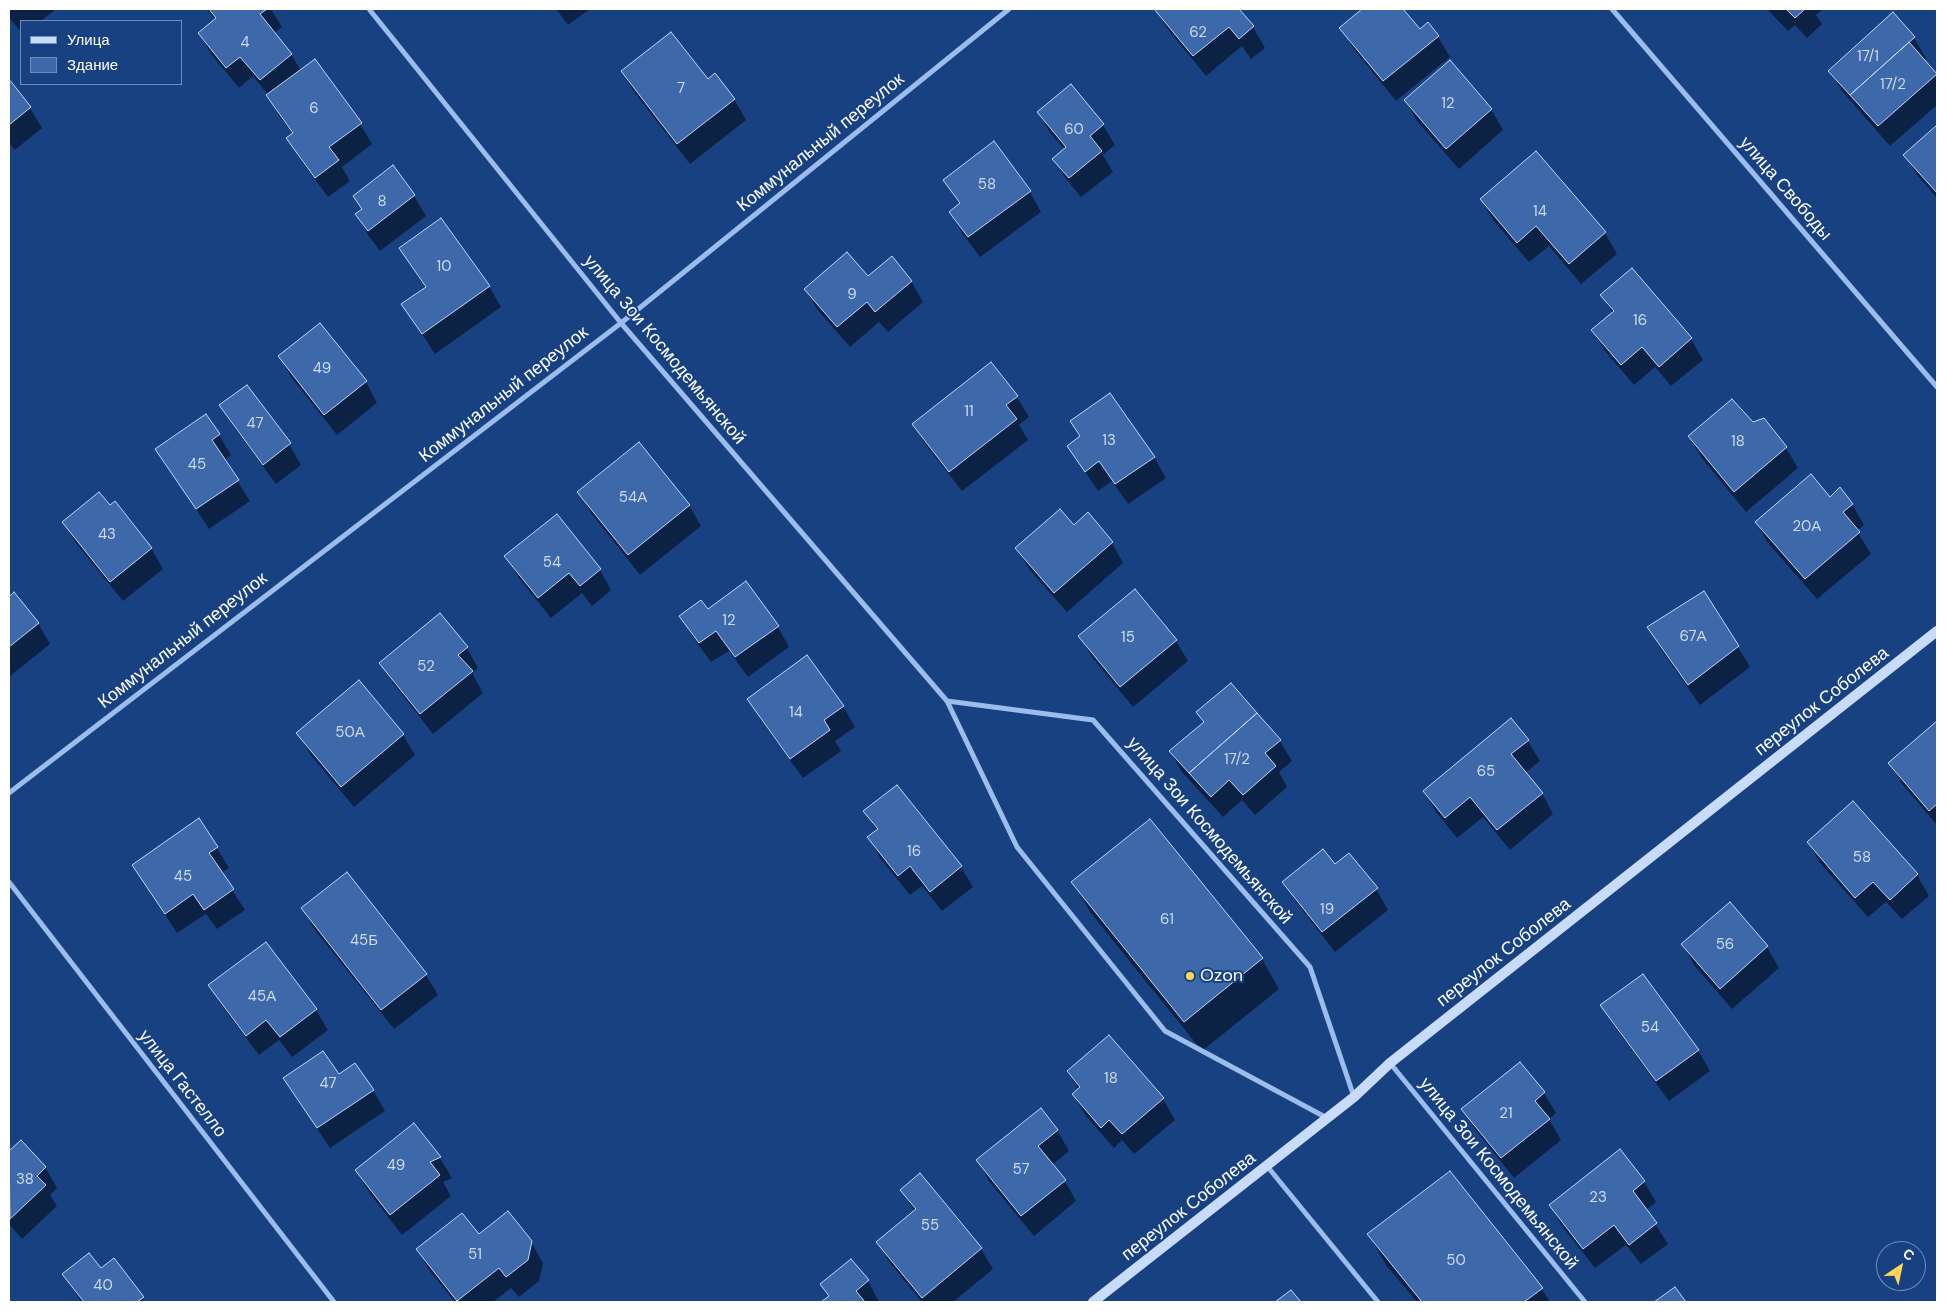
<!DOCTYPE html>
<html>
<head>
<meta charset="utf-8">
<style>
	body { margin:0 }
	#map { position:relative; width:1946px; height:1311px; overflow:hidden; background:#184182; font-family:"DM Sans",sans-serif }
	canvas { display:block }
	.frame { position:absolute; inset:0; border:10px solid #fff; pointer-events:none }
	.legend { position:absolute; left:20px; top:20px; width:162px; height:65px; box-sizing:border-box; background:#184182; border:1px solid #748db4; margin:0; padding:6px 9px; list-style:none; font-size:15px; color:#fff }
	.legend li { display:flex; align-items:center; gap:10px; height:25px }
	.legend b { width:25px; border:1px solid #748db4 }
	.north { position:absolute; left:1876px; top:1241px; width:50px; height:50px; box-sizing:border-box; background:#184182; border:1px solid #748db4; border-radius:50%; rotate:34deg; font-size:14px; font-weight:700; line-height:20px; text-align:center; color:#fff }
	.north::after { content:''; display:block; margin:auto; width:18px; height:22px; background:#ffd757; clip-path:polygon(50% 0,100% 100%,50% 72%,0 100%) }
</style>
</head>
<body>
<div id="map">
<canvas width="1946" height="1311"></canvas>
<div class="frame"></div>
<ul class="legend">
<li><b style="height:6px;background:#c8dbf8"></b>Улица</li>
<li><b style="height:14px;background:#3d68aa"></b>Здание</li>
</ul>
<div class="north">С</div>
</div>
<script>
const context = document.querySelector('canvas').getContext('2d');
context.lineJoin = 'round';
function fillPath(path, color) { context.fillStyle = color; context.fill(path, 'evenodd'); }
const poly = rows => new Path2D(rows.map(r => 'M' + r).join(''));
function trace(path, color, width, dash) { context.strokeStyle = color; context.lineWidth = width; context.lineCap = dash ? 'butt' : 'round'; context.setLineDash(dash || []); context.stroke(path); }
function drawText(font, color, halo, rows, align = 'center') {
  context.font = font + ' "DM Sans",sans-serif'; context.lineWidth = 4; context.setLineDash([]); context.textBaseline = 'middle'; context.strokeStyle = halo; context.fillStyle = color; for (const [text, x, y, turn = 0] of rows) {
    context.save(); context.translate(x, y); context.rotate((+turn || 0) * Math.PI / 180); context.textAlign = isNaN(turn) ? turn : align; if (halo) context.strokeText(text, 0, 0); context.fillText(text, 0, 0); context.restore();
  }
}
const shadow = poly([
	[9,9,56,9,41,21,21,21,21,32,10,19,9,20],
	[207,9,271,9,282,27,274,33,291,54,301,71,360,124,372,144,342,167,350,181,328,197,299,158,288,138,293,134,279,116,268,95,253,76,239,88,211,54,199,33,215,20],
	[556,9,590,9,568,25],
	[1155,9,1238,9,1253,27,1265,48,1251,59,1242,46,1206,76,1166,27],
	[1364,9,1402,9,1420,31,1428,24,1438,37,1450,57,1396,101,1353,48,1341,28],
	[1767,9,1823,9,1816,15,1822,24,1807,38,1795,25,1788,31],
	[1914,38,1926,58,1923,61,1937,78,1937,105,1890,146,1842,91,1830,71],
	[622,72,708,80,734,99,746,120,690,164,634,92],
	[9,81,30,108,42,128,15,150,9,143],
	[1071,86,1103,125,1115,145,1103,155,1113,172,1081,197,1066,179,1054,159,1065,150,1050,133,1038,112],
	[1405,100,1491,109,1503,130,1459,169,1417,121],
	[1937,127,1937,198,1917,175,1905,155],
	[944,180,1030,192,1041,212,980,257,962,233,951,212,960,205],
	[414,196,426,216,380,251,368,235,357,214],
	[1481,199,1605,233,1617,254,1581,284,1549,246,1529,262,1493,220],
	[400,249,489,286,501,307,435,354,403,305,426,289],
	[1632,270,1691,339,1703,360,1671,386,1655,367,1634,385,1605,351,1593,331,1613,314,1602,295],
	[868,278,911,281,923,302,888,332,879,322,850,347,817,309,805,289],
	[320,325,366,382,377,403,337,435,291,377,280,357],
	[1017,397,1029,417,1019,425,1028,440,962,491,925,444,913,424],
	[221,405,289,444,301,465,276,484,233,426],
	[1763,420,1786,448,1798,468,1746,512,1701,457,1689,437,1752,424],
	[219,435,231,455,224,460,250,501,209,529,157,449],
	[1081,437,1154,457,1166,478,1128,504,1112,481,1098,491,1068,446],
	[579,492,689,505,701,526,640,575,591,513],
	[1829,498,1852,504,1864,525,1857,531,1871,554,1817,599,1768,543,1756,523],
	[115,502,151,548,163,569,123,601,75,542,64,522,109,507],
	[1073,527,1112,543,1123,563,1067,612,1029,569,1017,548],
	[506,556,600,570,611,590,592,606,582,593,551,618,518,577],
	[1135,591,1176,641,1188,661,1133,707,1092,657,1080,637],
	[14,594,38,623,50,644,9,677,9,598],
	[707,611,778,627,789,647,748,677,729,651,711,662,692,636,681,616],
	[1649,628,1738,647,1750,667,1700,705,1660,648],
	[467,648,478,668,472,673,483,693,433,734,393,683,381,663],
	[359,682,403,735,415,755,354,807,310,754,298,733],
	[748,699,843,706,855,727,835,741,841,751,803,778,760,719],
	[1198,712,1280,741,1292,761,1279,772,1287,787,1255,815,1242,800,1223,817,1182,772,1170,751,1204,723],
	[1937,723,1937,825,1902,784,1890,763],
	[1528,741,1540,761,1525,773,1542,793,1553,814,1510,850,1483,817,1457,838,1436,812,1424,791],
	[1853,803,1917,875,1929,896,1902,919,1886,902,1868,917,1820,863,1808,842],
	[865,812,961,867,973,887,942,911,922,886,910,895,880,858,869,837,877,831],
	[217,848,229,868,221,873,245,910,217,929,206,914,177,933,133,865],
	[1349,855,1376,889,1388,910,1335,952,1296,902,1284,882,1335,866],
	[1073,882,1262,959,1279,989,1202,1051,1090,912],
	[1729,904,1767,947,1779,968,1732,1009,1694,965,1683,944],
	[303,908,426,975,438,995,394,1029,314,929],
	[210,986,316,1010,328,1030,292,1057,279,1040,259,1055,222,1006],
	[1602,1006,1698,1050,1710,1071,1669,1101,1614,1026],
	[1109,1037,1163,1099,1175,1120,1134,1154,1122,1140,1114,1148,1085,1115,1074,1095,1079,1090,1068,1072],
	[1520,1063,1544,1093,1556,1113,1549,1119,1561,1140,1514,1178,1475,1129,1463,1109],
	[339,1076,373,1090,385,1111,330,1148,284,1079],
	[414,1124,440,1158,452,1178,443,1182,451,1196,402,1235,368,1191,356,1171],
	[1057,1130,1069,1151,1052,1165,1065,1181,1076,1201,1034,1236,989,1181,978,1160],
	[21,1141,45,1167,57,1188,50,1195,57,1206,22,1239,9,1224,9,1153],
	[1620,1151,1644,1182,1656,1202,1646,1210,1668,1244,1641,1264,1626,1245,1595,1268,1562,1226,1550,1205],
	[1450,1172,1542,1289,1550,1302,1417,1302,1386,1265,1369,1235],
	[920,1175,981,1249,993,1269,953,1302,922,1302,890,1263,878,1243,915,1212,902,1190],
	[479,1236,531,1242,543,1263,539,1281,519,1297,511,1288,493,1302,455,1302,429,1270,417,1249],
	[114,1260,145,1302,81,1302,64,1275,101,1270],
	[851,1260,868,1281,879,1302,823,1302,829,1298,821,1285]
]);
const building = poly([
	[209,9,267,9,260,14,292,54,260,80,240,57,226,68,198,33,216,18,209,9],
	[1154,9,1239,9,1254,26,1239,39,1229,27,1193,56,1154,9],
	[1362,9,1403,9,1420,29,1428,22,1439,36,1383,81,1339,28,1362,9],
	[1786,9,1805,9,1795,18,1786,9],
	[1893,12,1915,37,1850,95,1828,71,1893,12],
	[671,32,708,79,715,73,735,99,677,144,621,71,671,32],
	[1909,42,1937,74,1878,126,1850,95,1909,42],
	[315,59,362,123,329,147,339,160,315,178,286,138,293,133,266,95,315,59],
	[1450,60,1492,109,1446,149,1404,100,1450,60],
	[9,79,31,107,9,125,9,79],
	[1071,84,1104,124,1090,136,1102,151,1069,178,1052,159,1066,147,1037,112,1071,84],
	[1937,125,1937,193,1903,155,1937,125],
	[994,141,1031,191,968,237,949,212,960,203,943,180,994,141],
	[1536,151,1606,232,1569,264,1536,226,1517,243,1480,199,1536,151],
	[393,165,415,195,368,231,355,214,362,209,353,196,393,165],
	[441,218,490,286,422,334,401,304,426,287,399,248,441,218],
	[847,252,868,276,892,256,912,281,875,312,867,302,837,327,804,289,847,252],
	[1632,268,1692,338,1659,367,1642,347,1621,365,1591,330,1614,311,1600,295,1632,268],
	[320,323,367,381,324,415,278,356,320,323],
	[991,362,1018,396,1006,405,1017,419,949,472,912,424,991,362],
	[247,385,291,443,263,465,219,405,247,385],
	[1110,393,1155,457,1115,484,1099,461,1085,472,1067,446,1080,436,1070,421,1110,393],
	[1732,399,1753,422,1764,418,1787,447,1734,492,1688,436,1732,399],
	[206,414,220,434,212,440,239,480,196,509,155,449,206,414],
	[639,442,690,505,628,555,577,492,639,442],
	[1811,474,1830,497,1840,487,1853,504,1843,512,1860,532,1805,579,1755,522,1811,474],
	[99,492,110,505,115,501,152,548,110,582,62,522,99,492],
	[1060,509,1074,525,1088,512,1113,542,1054,593,1015,548,1060,509],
	[557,514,601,569,580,586,569,573,538,598,504,556,557,514],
	[746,581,779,626,735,657,716,631,699,643,679,616,701,600,708,609,746,581],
	[1135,589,1177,640,1120,687,1078,636,1135,589],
	[1704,591,1739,646,1688,685,1647,627,1704,591],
	[14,592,39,623,9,647,9,597,14,592],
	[440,613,468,647,458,655,473,671,420,714,379,663,440,613],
	[807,655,844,706,824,720,830,730,790,759,747,699,807,655],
	[359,680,404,734,341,787,296,733,359,680],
	[1231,683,1257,713,1189,773,1169,751,1204,722,1196,712,1231,683],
	[1257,713,1281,740,1265,753,1276,766,1243,795,1229,780,1211,797,1189,773,1257,713],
	[1511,718,1529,740,1511,754,1543,793,1497,830,1470,797,1445,818,1423,791,1511,718],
	[1937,721,1937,804,1929,811,1888,763,1937,721],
	[897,785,962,866,930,892,910,866,898,876,867,837,878,829,863,811,897,785],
	[1853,801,1918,874,1890,900,1873,882,1855,898,1807,842,1853,801],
	[199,818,218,847,209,853,234,889,204,910,193,894,165,914,132,865,199,818],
	[1150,819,1263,958,1184,1022,1071,882,1150,819],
	[1323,849,1335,864,1349,853,1378,888,1322,932,1282,882,1323,849],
	[347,872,427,974,381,1010,301,908,347,872],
	[1730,902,1768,946,1720,989,1681,944,1730,902],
	[266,942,317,1009,280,1037,266,1020,246,1036,208,985,266,942],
	[1643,974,1699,1050,1656,1081,1600,1005,1643,974],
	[1109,1035,1164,1098,1122,1134,1109,1120,1101,1128,1072,1094,1080,1087,1067,1071,1109,1035],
	[323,1051,339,1074,355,1063,374,1090,317,1128,283,1078,323,1051],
	[1520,1062,1545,1092,1535,1101,1550,1119,1501,1158,1461,1109,1520,1062],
	[1041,1108,1058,1130,1038,1146,1066,1180,1021,1216,976,1160,1041,1108],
	[414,1123,441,1157,430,1162,440,1175,390,1215,355,1170,414,1123],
	[21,1140,46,1167,37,1176,46,1185,10,1219,9,1151,21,1140],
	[1620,1149,1645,1181,1633,1191,1657,1223,1629,1245,1614,1225,1583,1249,1549,1205,1620,1149],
	[1450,1171,1543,1288,1524,1302,1422,1302,1367,1234,1450,1171],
	[920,1173,982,1248,922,1298,876,1242,916,1209,900,1190,920,1173],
	[508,1211,532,1241,528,1260,506,1277,499,1268,457,1301,416,1249,462,1213,479,1234,508,1211],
	[89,1253,101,1268,114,1258,144,1297,137,1302,84,1302,62,1274,89,1253],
	[851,1259,869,1280,856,1291,865,1302,821,1302,829,1296,820,1284,851,1259],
	[1675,1287,1686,1302,1654,1302,1675,1287],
	[1291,1290,1301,1302,1275,1302,1291,1290]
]);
const street = poly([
	[369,9,621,323,947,701,1017,847,1165,1031,1327,1118],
	[1612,9,1937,387],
	[947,701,1093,720,1310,967,1354,1097],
	[9,793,621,323,1009,9],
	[9,882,334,1302],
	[1390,1063,1585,1302],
	[1267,1166,1378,1302]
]);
const secondary = poly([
	[1093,1302,1354,1097,1390,1063,1937,631]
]);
const markers = [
	[1190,976,5,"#ffd757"]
];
const numberNames = [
	["62",1198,33],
	["4",245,43],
	["17/1",1868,57],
	["17/2",1893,85],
	["7",681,89],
	["12",1448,104],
	["6",314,109],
	["60",1074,130],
	["58",987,185],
	["8",382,202],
	["14",1540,212],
	["10",444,267],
	["9",852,295],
	["16",1640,321],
	["49",322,369],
	["11",969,412],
	["47",255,424],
	["13",1109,441],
	["18",1738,442],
	["45",197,465],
	["54А",633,498],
	["20А",1807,527],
	["43",107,535],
	["54",552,563],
	["12",729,621],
	["67А",1693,637],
	["15",1128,638],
	["52",426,667],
	["14",796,713],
	["50А",350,733],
	["17/2",1237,760],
	["65",1486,772],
	["16",914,852],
	["58",1862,858],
	["45",183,877],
	["19",1327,910],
	["61",1167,920],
	["45Б",364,941],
	["56",1725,945],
	["45А",262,997],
	["54",1650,1028],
	["18",1111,1079],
	["47",328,1084],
	["21",1506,1114],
	["49",396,1166],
	["57",1021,1170],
	["38",25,1180],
	["23",1598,1198],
	["55",930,1226],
	["51",475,1255],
	["50",1456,1261],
	["40",103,1286]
];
const streetNames = [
	["Коммунальный переулок",821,143,-39],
	["улица Свободы",1785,189,49],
	["улица Зои Космодемьянской",664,350,50],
	["Коммунальный переулок",504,395,-38],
	["Коммунальный переулок",183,641,-38],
	["переулок Соболева",1822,702,-38],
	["улица Зои Космодемьянской",1209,831,49],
	["переулок Соболева",1504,953,-38],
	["улица Гастелло",182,1084,52],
	["улица Зои Космодемьянской",1498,1174,51],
	["переулок Соболева",1189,1207,-38]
];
const poiNames = [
	["Ozon",1200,976]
];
fillPath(shadow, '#0007');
fillPath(building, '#3d68aa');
trace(building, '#c1d7f9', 1);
trace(street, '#9cbcec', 5);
trace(secondary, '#c8dbf8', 10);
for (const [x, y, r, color] of markers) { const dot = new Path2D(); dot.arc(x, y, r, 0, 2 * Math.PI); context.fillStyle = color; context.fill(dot); trace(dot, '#184182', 2); }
drawText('15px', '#ced9ea', null, numberNames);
drawText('18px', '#fff', '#184182', streetNames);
drawText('18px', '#fff', '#184182', poiNames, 'left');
</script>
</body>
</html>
